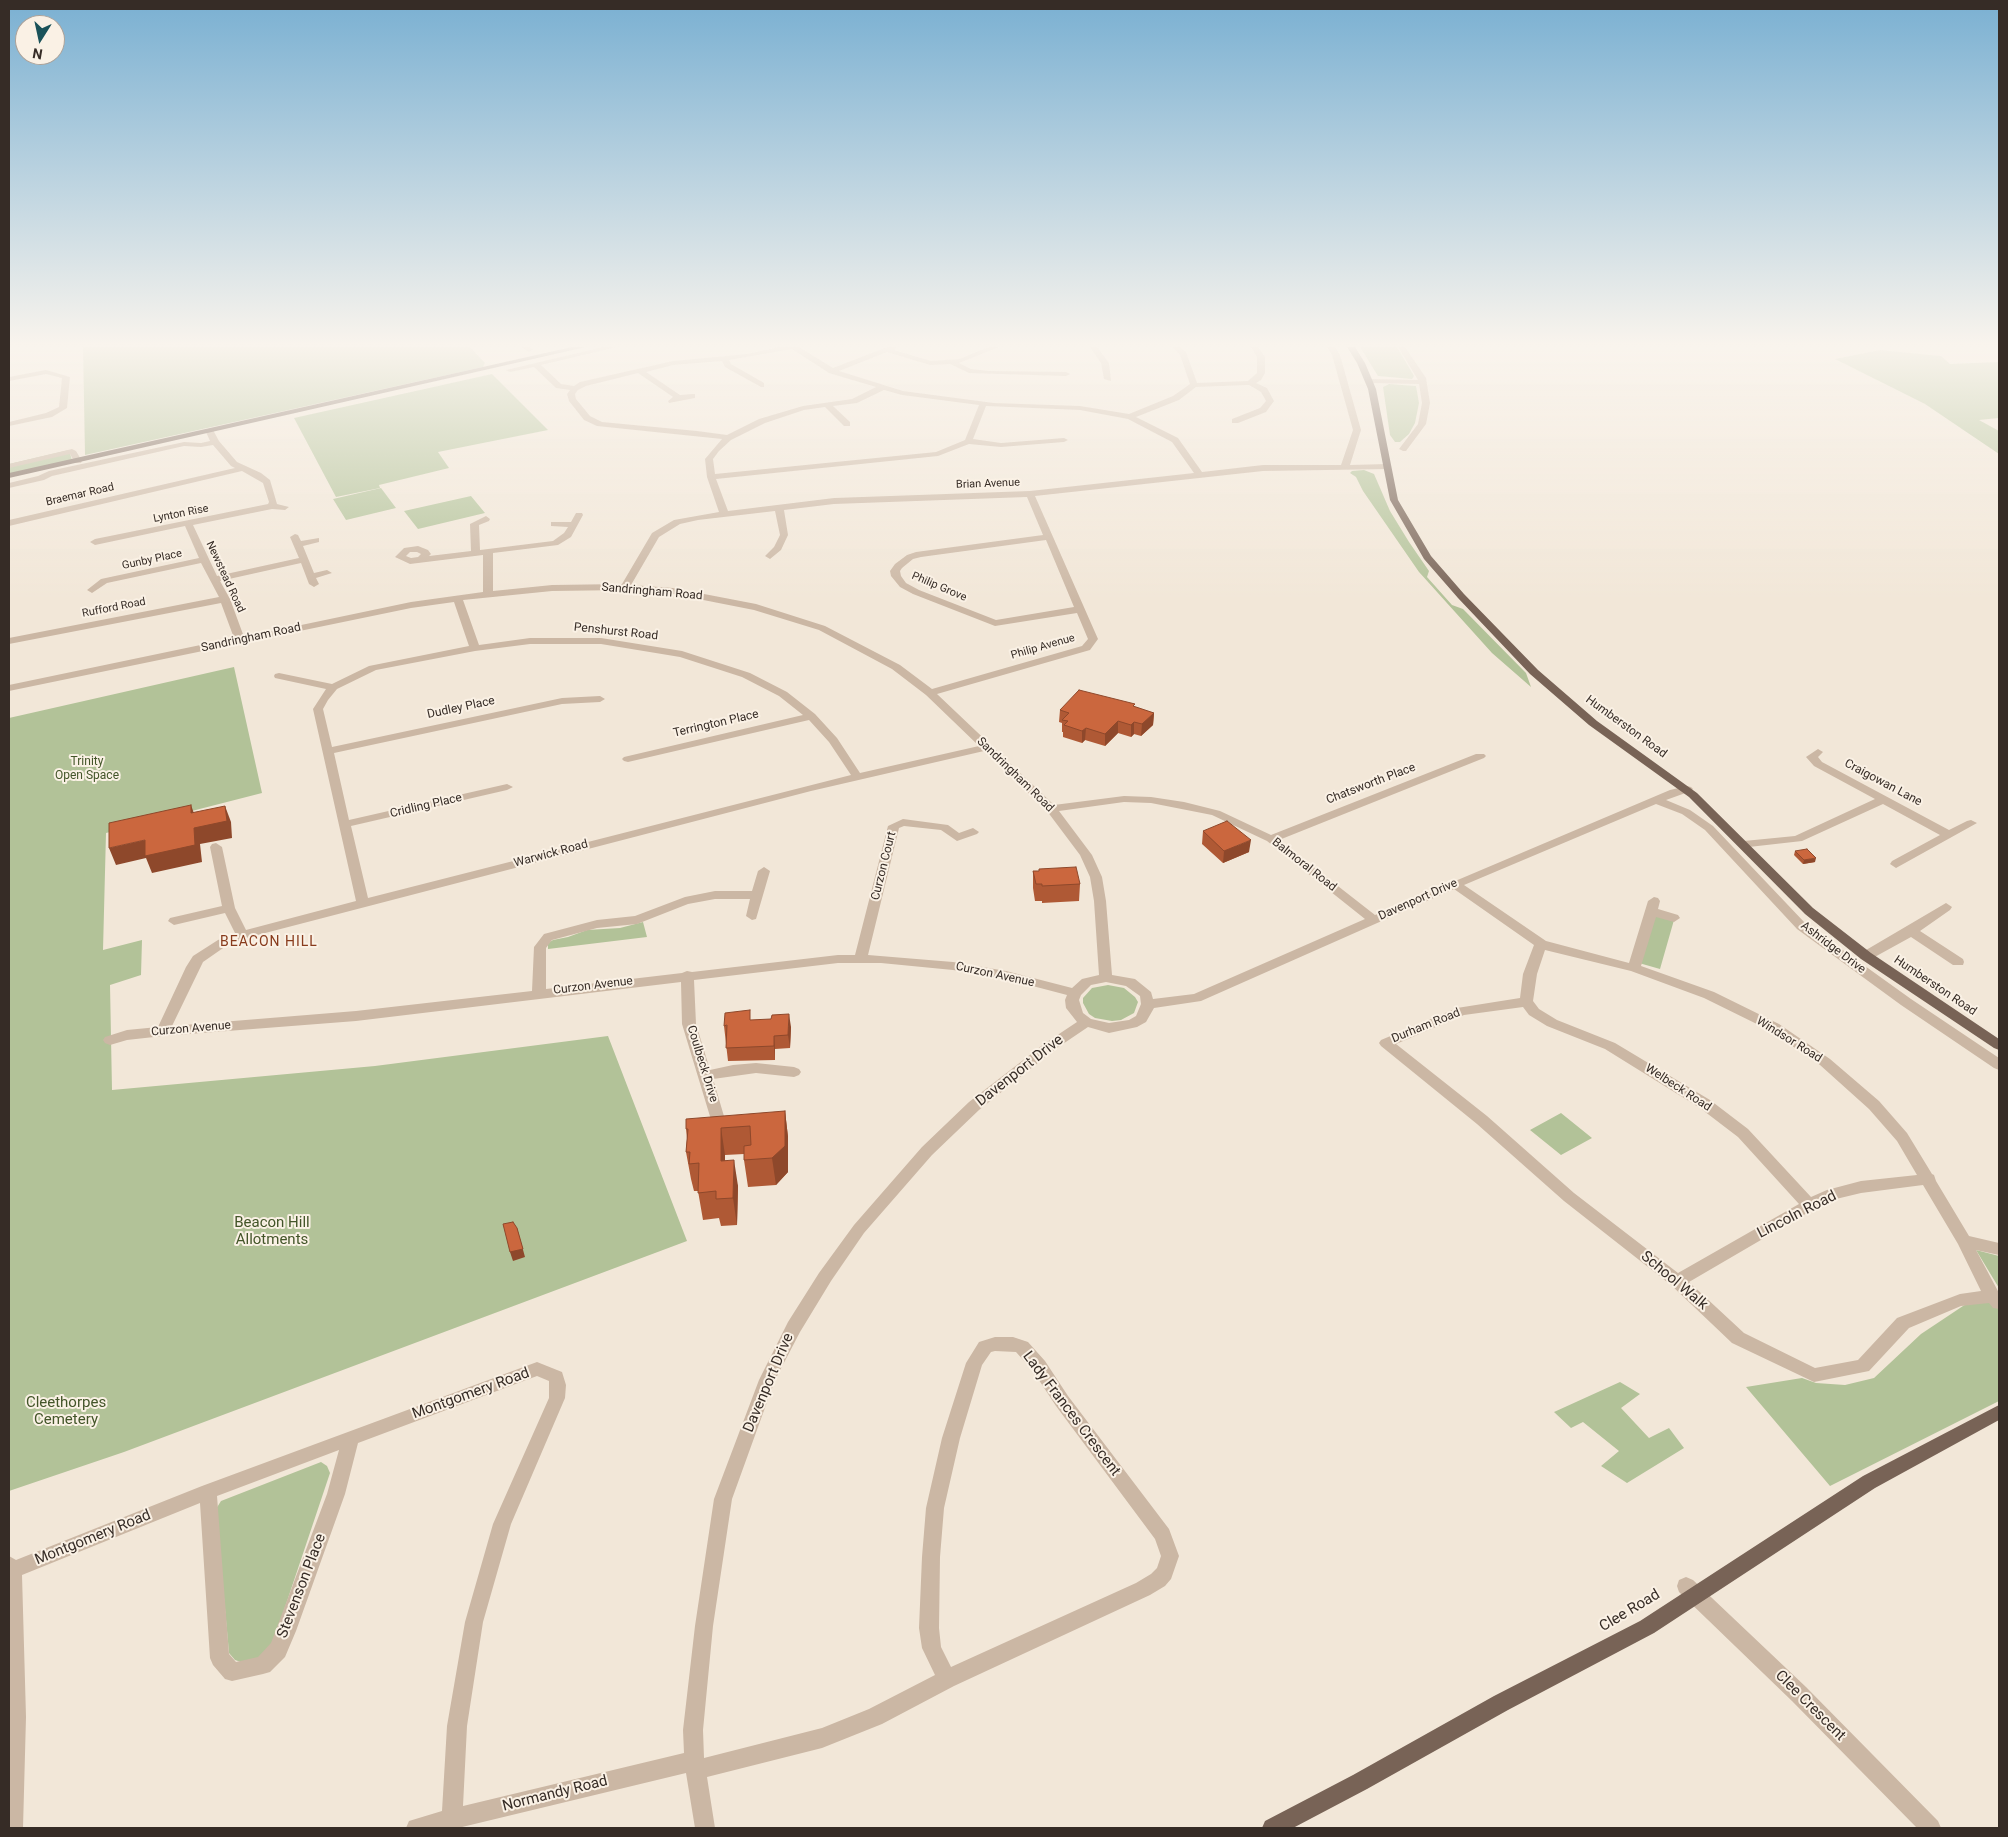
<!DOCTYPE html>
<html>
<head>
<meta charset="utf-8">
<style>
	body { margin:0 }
	#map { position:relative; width:2008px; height:1837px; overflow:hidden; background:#f2e7d8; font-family:Roboto,sans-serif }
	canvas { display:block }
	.frame { position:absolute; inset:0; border:10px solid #362c26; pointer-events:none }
	.north { position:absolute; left:15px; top:15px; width:50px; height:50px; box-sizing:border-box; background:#faf1e5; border:1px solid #aca299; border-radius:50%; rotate:190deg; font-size:14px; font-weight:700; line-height:20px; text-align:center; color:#362c26 }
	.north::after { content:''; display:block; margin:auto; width:18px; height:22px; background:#1a5259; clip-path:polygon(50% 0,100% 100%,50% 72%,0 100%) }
</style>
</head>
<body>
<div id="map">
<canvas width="2008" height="1837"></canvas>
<div class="frame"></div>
<div class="north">N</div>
</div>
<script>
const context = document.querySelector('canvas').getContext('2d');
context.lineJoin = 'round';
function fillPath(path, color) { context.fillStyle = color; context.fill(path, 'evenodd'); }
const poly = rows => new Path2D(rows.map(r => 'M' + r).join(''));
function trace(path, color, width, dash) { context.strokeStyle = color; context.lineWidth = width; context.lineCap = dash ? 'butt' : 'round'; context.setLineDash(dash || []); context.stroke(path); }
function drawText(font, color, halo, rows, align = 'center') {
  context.font = font + ' Roboto,sans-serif'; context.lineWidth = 4; context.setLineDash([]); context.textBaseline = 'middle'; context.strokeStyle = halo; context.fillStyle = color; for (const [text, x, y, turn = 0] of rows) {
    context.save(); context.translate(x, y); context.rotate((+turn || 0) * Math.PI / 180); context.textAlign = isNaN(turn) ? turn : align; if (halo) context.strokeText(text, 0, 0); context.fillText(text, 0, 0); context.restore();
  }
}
const green = poly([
	[83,347,470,347,485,363,483,367,85,455],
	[1360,347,1397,347,1414,376,1412,379,1378,376],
	[1880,350,1941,356,1950,364,1999,362,1999,418,1979,420,1999,431,1999,454,1925,404,1835,359],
	[492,374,548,430,438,452,449,468,379,485,380,488,336,497,294,418],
	[1389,384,1416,386,1419,403,1415,423,1409,434,1400,442,1395,442,1390,435,1383,387],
	[69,450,72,460,9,474,9,464],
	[1364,470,1374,474,1390,511,1409,542,1429,571,1427,577,1452,605,1463,609,1526,673,1531,687,1492,653,1419,572,1363,491,1356,477,1350,473,1352,471],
	[381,488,396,508,346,520,333,499],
	[471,496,485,513,418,529,404,511],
	[234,667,262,793,106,833,103,950,142,940,141,975,110,985,112,1090,375,1066,608,1036,687,1241,124,1452,9,1491,9,718],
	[1654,914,1674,920,1660,969,1639,963],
	[643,922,647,937,548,949,548,943,553,940,568,937,587,930,620,928],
	[1108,985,1124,988,1135,997,1138,1002,1134,1013,1121,1020,1112,1021,1095,1018,1089,1014,1083,1003,1083,998,1092,988],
	[1561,1113,1592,1138,1561,1155,1530,1130],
	[1976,1250,1999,1256,1999,1288],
	[1999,1298,1999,1401,1830,1486,1746,1387,1802,1378,1816,1383,1845,1385,1874,1378,1921,1334,1966,1304],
	[1620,1382,1640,1394,1621,1408,1649,1438,1669,1428,1684,1448,1627,1483,1601,1466,1619,1451,1583,1422,1571,1428,1554,1412],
	[321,1462,327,1466,330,1473,273,1643,258,1660,244,1663,235,1660,229,1653,216,1509,221,1501]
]);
const minor = poly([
	[521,347,529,347,533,350,529,352,521,347],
	[603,347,617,347,541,365,561,384,574,386,580,382,673,361,747,354,779,347,799,347,833,368,887,347,897,347,894,350,931,361,959,359,989,347,999,347,959,363,971,369,989,371,1066,372,1070,374,1066,376,969,373,950,364,930,365,887,352,839,371,903,391,994,403,1080,406,1129,414,1173,396,1190,384,1180,355,1172,347,1180,347,1186,352,1197,383,1248,381,1257,373,1257,357,1251,347,1258,347,1265,357,1265,373,1261,380,1256,383,1267,388,1274,401,1266,412,1238,423,1232,423,1232,419,1260,408,1266,401,1261,392,1249,385,1196,387,1179,400,1136,417,1178,438,1202,472,1263,465,1341,465,1353,430,1332,355,1327,347,1335,347,1340,355,1361,430,1350,465,1387,464,1391,467,1390,469,1263,471,1035,496,1098,639,1090,650,937,694,1054,805,1124,796,1151,797,1184,802,1220,811,1271,835,1476,754,1484,754,1486,756,1484,758,1279,840,1375,915,1670,790,1687,786,1691,787,1693,789,1691,791,1666,800,1690,810,1713,826,1805,923,1911,999,1999,1058,1999,1070,1994,1068,1901,1005,1797,929,1705,830,1682,814,1656,804,1464,885,1546,941,1629,963,1648,901,1654,897,1658,898,1660,901,1658,909,1678,915,1680,918,1674,922,1656,917,1641,966,1714,992,1779,1024,1830,1059,1879,1101,1907,1133,1932,1174,1934,1175,1936,1181,1969,1236,1999,1243,1999,1255,1976,1250,1999,1293,1999,1309,1993,1308,1989,1303,1961,1306,1909,1328,1869,1371,1814,1382,1732,1343,1671,1285,1564,1201,1477,1124,1381,1046,1379,1043,1381,1040,1457,1008,1520,998,1523,974,1534,945,1454,889,1201,1001,1154,1008,1146,1022,1137,1027,1109,1033,1088,1027,1054,1050,979,1110,932,1155,864,1233,831,1281,800,1332,775,1380,732,1499,713,1626,703,1730,704,1758,822,1728,869,1709,935,1675,922,1648,919,1628,922,1557,926,1508,942,1438,966,1363,979,1342,995,1337,1013,1337,1028,1342,1045,1361,1068,1396,1169,1529,1179,1556,1171,1579,1165,1586,1150,1595,954,1686,882,1724,822,1748,707,1777,715,1828,695,1828,686,1773,458,1828,406,1828,409,1821,442,1811,447,1726,465,1622,493,1524,549,1398,549,1381,537,1376,358,1443,345,1494,296,1631,285,1657,270,1672,263,1674,232,1681,225,1679,213,1665,210,1658,200,1503,22,1575,26,1717,23,1828,9,1828,9,1556,16,1560,202,1486,537,1362,562,1372,566,1385,565,1398,511,1524,483,1622,467,1726,463,1806,684,1753,683,1730,695,1626,714,1499,759,1380,788,1322,819,1273,854,1225,922,1147,969,1102,1044,1044,1077,1022,1066,1008,1065,1000,1067,995,1006,979,953,970,881,963,838,963,694,980,696,1024,710,1070,733,1065,756,1063,794,1067,799,1069,801,1072,799,1075,794,1077,756,1073,713,1079,726,1123,724,1127,719,1128,714,1127,712,1123,682,1024,681,982,356,1021,163,1036,127,1040,110,1045,105,1043,103,1040,105,1037,127,1030,158,1027,186,967,193,956,218,940,235,933,225,913,174,925,168,921,170,918,222,906,210,847,212,844,216,843,222,847,235,908,246,930,356,901,313,709,326,689,275,678,274,676,275,674,279,673,332,684,369,666,469,646,454,602,411,608,9,691,9,685,234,638,221,603,9,644,9,638,219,597,201,563,107,583,92,593,87,590,101,579,199,558,185,526,95,545,90,542,95,539,268,504,269,502,263,483,242,471,9,526,9,520,235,468,231,466,213,445,201,447,184,446,52,476,44,480,9,488,9,483,38,476,49,471,184,442,201,443,210,441,206,432,213,430,219,441,237,462,261,473,270,480,277,504,289,507,285,510,272,509,193,525,217,576,299,558,290,537,295,534,298,535,301,541,319,538,319,542,303,546,314,573,327,570,332,573,316,578,319,584,314,587,309,584,301,563,220,581,230,599,244,637,411,602,483,592,483,555,410,564,395,557,404,548,418,546,428,550,431,554,429,556,471,551,470,524,486,516,490,519,489,521,479,525,480,550,553,541,564,533,568,527,551,526,551,522,571,522,576,513,582,513,583,515,571,537,558,545,493,553,493,591,552,585,622,584,652,533,674,520,719,512,707,477,705,459,722,439,597,426,584,420,569,401,567,394,570,390,556,388,534,367,510,372,506,370,603,347],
	[792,349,829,373,876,387,852,399,803,406,759,419,727,435,697,431,602,422,590,416,576,399,575,394,578,390,586,386,638,373,673,397,668,401,669,403,695,398,695,394,692,394,680,395,646,372,673,365,722,361,725,367,761,387,764,387,764,383,731,364,729,360,792,349],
	[884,390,902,395,979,405,965,440,936,452,715,474,713,459,719,451,731,440,765,423,804,410,825,407,844,426,850,426,850,422,833,406,857,403,884,390],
	[986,406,1080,410,1128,419,1172,442,1194,473,1030,491,834,498,728,511,716,479,938,456,969,444,1001,447,1064,442,1068,440,1064,438,1001,443,973,439,986,406],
	[1027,497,1043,535,916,552,907,555,895,564,890,571,891,576,900,587,913,594,995,626,1077,613,1088,639,1082,646,932,689,900,665,825,626,756,604,673,588,631,585,659,537,680,524,698,520,775,511,780,535,774,547,765,556,770,559,781,550,788,535,784,510,834,504,1027,497],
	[1046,540,1074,607,996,620,919,590,906,583,901,576,900,571,902,568,913,559,921,557,1046,540],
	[410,552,417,552,421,554,418,557,411,558,406,556,410,552],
	[625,590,673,594,754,610,819,630,892,669,926,695,979,746,860,773,837,738,815,714,787,692,750,673,682,651,601,638,530,638,479,645,463,600,552,591,625,590],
	[530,644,601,644,680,657,742,677,779,696,803,715,624,757,622,759,624,761,628,762,809,720,829,742,851,775,368,898,351,826,507,790,513,787,507,784,349,820,334,753,562,704,600,702,605,699,600,696,562,698,332,747,323,709,328,700,337,689,376,670,475,651,530,644],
	[984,751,1047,811,1080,855,1090,877,1094,901,1099,975,1082,979,1072,988,1006,971,953,962,868,955,899,828,904,826,941,830,957,841,977,834,979,832,973,828,959,833,948,825,903,819,888,826,855,955,838,955,692,972,687,971,682,973,546,989,546,948,552,940,597,928,637,924,688,904,715,899,750,899,746,916,752,920,756,919,770,871,764,867,758,871,752,891,715,891,685,897,635,916,597,920,544,934,534,947,532,991,356,1011,172,1026,203,962,226,946,246,938,811,791,984,751],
	[1124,802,1151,803,1212,815,1267,841,1365,919,1194,994,1153,999,1151,992,1135,979,1112,975,1106,901,1102,877,1092,855,1059,811,1124,802],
	[1545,950,1631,971,1704,998,1769,1030,1820,1065,1869,1109,1897,1141,1917,1175,1861,1181,1827,1190,1811,1197,1748,1129,1710,1100,1615,1043,1557,1020,1539,1009,1533,1001,1537,974,1545,950],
	[1106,982,1126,986,1140,996,1141,1004,1136,1016,1129,1020,1109,1023,1091,1019,1083,1013,1079,1000,1081,995,1091,985,1106,982],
	[1523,1007,1529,1015,1547,1026,1605,1049,1700,1108,1738,1137,1799,1204,1678,1273,1574,1193,1487,1116,1396,1044,1464,1015,1523,1007],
	[1923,1185,1958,1244,1981,1291,1960,1294,1897,1318,1858,1360,1815,1368,1744,1333,1689,1282,1814,1209,1836,1199,1861,1193,1923,1185],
	[995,1351,1016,1352,1033,1371,1056,1406,1155,1539,1161,1556,1157,1568,1151,1574,1136,1583,951,1667,941,1647,939,1628,940,1557,944,1508,960,1438,982,1365,991,1352,995,1351],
	[339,1450,327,1494,271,1643,258,1657,236,1662,229,1654,217,1496,339,1450],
	[1090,347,1097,347,1109,363,1111,381,1104,379,1101,363,1090,347],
	[1398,347,1405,347,1426,378,1430,403,1426,424,1406,451,1403,451,1399,449,1418,424,1422,403,1419,384,1369,383,1365,381,1369,379,1418,380,1398,347],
	[46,370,70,377,67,408,52,417,9,426,9,422,46,413,59,407,62,378,46,374,9,381,9,377,46,370],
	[72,449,76,451,82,461,81,463,75,463,70,454,9,468,9,464,72,449],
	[1818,749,1823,752,1818,757,1822,762,1949,830,1967,821,1971,820,1977,823,1896,868,1890,864,1892,861,1940,835,1883,804,1802,841,1740,848,1738,845,1740,842,1744,841,1795,836,1875,799,1814,766,1806,757,1818,749],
	[1946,903,1952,907,1950,910,1920,931,1963,959,1964,962,1963,965,1953,965,1911,937,1871,959,1866,960,1860,956,1861,953,1946,903],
	[1686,1577,1693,1580,1806,1687,1938,1821,1941,1828,1917,1828,1792,1701,1679,1592,1677,1586,1679,1580,1686,1577]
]);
const major = poly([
	[572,347,586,347,9,478,9,473,572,347],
	[1347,347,1355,347,1365,363,1376,389,1398,500,1431,556,1464,594,1538,670,1597,721,1697,793,1813,908,1871,953,1999,1039,1999,1050,1994,1048,1861,959,1805,914,1689,797,1589,725,1530,674,1458,598,1424,559,1390,500,1368,389,1357,363,1347,347],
	[1999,1405,1999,1420,1875,1488,1654,1633,1508,1710,1367,1789,1293,1828,1262,1828,1265,1821,1353,1775,1494,1696,1640,1621,1863,1476,1999,1405]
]);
const wall = poly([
	[1135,707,1154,713,1153,725,1141,736,1134,734,1131,737,1118,733,1105,746,1085,740,1082,743,1063,737,1063,732,1062,732,1062,723,1059,722,1060,710],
	[1203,831,1249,852,1223,863,1202,844],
	[1795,851,1815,862,1803,864,1794,855],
	[1039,869,1080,884,1079,901,1042,903,1042,901,1035,901,1033,888,1033,871,1039,871],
	[751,1020,791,1027,790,1048,775,1049,775,1060,728,1061,724,1026],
	[785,1111,788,1137,788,1172,776,1185,748,1187,744,1160,744,1154,725,1155,725,1160,738,1186,737,1225,721,1226,719,1218,703,1220,698,1191,694,1191,691,1179,686,1152,687,1139,686,1129]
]);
const shadedWall = poly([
	[1154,713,1153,725,1141,736,1142,724],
	[1118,721,1118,733,1105,746,1105,734],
	[1134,722,1134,734,1131,737,1131,725],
	[1086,728,1085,740,1082,743,1082,731],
	[191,805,197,822,225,806,231,822,232,838,200,844,202,862,152,873,146,858,116,865,109,848,145,840,191,813],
	[1251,840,1249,852,1223,863,1224,851],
	[1816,858,1815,862,1803,864,1804,860],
	[789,1014,791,1027,790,1048,788,1035],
	[774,1036,775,1049,775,1060,774,1046],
	[785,1111,788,1137,788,1172,776,1185,772,1158],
	[721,1128,725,1155,725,1187,721,1161],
	[734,1160,738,1186,737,1225,733,1198],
	[517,1228,525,1257,513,1261,510,1252]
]);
const building = poly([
	[1079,690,1135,704,1133,706,1154,713,1142,724,1134,722,1131,725,1118,721,1105,734,1086,728,1082,731,1064,725,1068,721,1062,720,1069,713,1060,710,1079,690],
	[191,805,191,813,225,806,227,821,194,828,195,845,145,856,145,840,109,848,109,823,191,805],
	[1227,821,1251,840,1224,851,1203,831,1227,821],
	[1807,849,1816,858,1804,860,1795,851,1807,849],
	[1076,867,1077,871,1080,884,1042,886,1042,884,1036,884,1033,871,1039,871,1039,869,1076,867],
	[750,1010,750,1020,771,1019,772,1015,789,1014,788,1035,774,1036,774,1046,726,1048,727,1025,724,1026,725,1013,750,1010],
	[785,1111,785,1146,772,1158,744,1160,744,1146,751,1145,750,1126,721,1128,721,1161,734,1160,733,1198,716,1199,716,1191,698,1193,699,1163,689,1164,690,1152,686,1152,688,1129,686,1129,686,1119,785,1111],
	[513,1222,517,1228,523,1249,510,1252,503,1224,513,1222]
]);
const farStreetnames = [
	["Brian Avenue",988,484,-2],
	["Braemar Road",80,495,-13],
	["Lynton Rise",181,514,-11],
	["Gunby Place",152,560,-12],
	["Newstead Road",225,577,65],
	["Philip Grove",939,587,23],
	["Rufford Road",114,608,-11],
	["Philip Avenue",1043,647,-16]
];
const streetNames = [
	["Sandringham Road",652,592,5],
	["Penshurst Road",616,632,6],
	["Sandringham Road",251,638,-12],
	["Dudley Place",461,708,-12],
	["Terrington Place",716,724,-13],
	["Humberston Road",1626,727,36],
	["Sandringham Road",1015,775,44],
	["Craigowan Lane",1883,783,28],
	["Chatsworth Place",1371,784,-21],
	["Cridling Place",426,806,-13],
	["Warwick Road",551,854,-15],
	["Balmoral Road",1304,865,38],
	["Curzon Court",884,866,-76],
	["Davenport Drive",1418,900,-24],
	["Ashridge Drive",1833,948,37],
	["Curzon Avenue",995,975,12],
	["Curzon Avenue",593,986,-7],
	["Humberston Road",1935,986,34],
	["Durham Road",1426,1026,-22],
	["Curzon Avenue",191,1029,-5],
	["Windsor Road",1789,1040,32],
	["Coulbeck Drive",702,1064,73],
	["Welbeck Road",1678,1088,33]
];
const parkNames = [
	["Trinity",87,762],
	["Open Space",87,776]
];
const neighbourhoodNames = [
	["BEACON HILL",269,942]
];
const nearStreetnames = [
	["Davenport Drive",1020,1071,-38],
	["Lincoln Road",1797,1215,-27],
	["School Walk",1674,1281,40],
	["Davenport Drive",769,1383,-67],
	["Montgomery Road",471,1394,-20],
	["Lady Frances Crescent",1071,1414,53],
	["Montgomery Road",93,1538,-22],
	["Stevenson Place",302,1586,-69],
	["Clee Road",1630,1611,-31],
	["Clee Crescent",1810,1706,45],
	["Normandy Road",555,1794,-14]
];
const nearParknames = [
	["Beacon Hill",272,1223],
	["Allotments",272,1240],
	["Cleethorpes",66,1403],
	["Cemetery",66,1420]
];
fillPath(green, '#b2c298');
fillPath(minor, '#cbb7a4');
fillPath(major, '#786356');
fillPath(wall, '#af5935');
fillPath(shadedWall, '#8e482b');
fillPath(building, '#cb673e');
trace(building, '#8e482b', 1);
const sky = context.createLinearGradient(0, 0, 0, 604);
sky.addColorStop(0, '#7ab0d2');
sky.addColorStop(0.57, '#f9f4ed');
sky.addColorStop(1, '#f9f4ed00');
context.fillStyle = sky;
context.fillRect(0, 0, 2008, 604);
drawText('11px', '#362c26', '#faf1e5', farStreetnames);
drawText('12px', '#362c26', '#faf1e5', streetNames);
drawText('12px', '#435529', '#faf1e5', parkNames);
context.letterSpacing = '1px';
drawText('14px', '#883b1c', '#faf1e5', neighbourhoodNames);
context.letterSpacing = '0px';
drawText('15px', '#362c26', '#faf1e5', nearStreetnames);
drawText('15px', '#435529', '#faf1e5', nearParknames);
</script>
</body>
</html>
